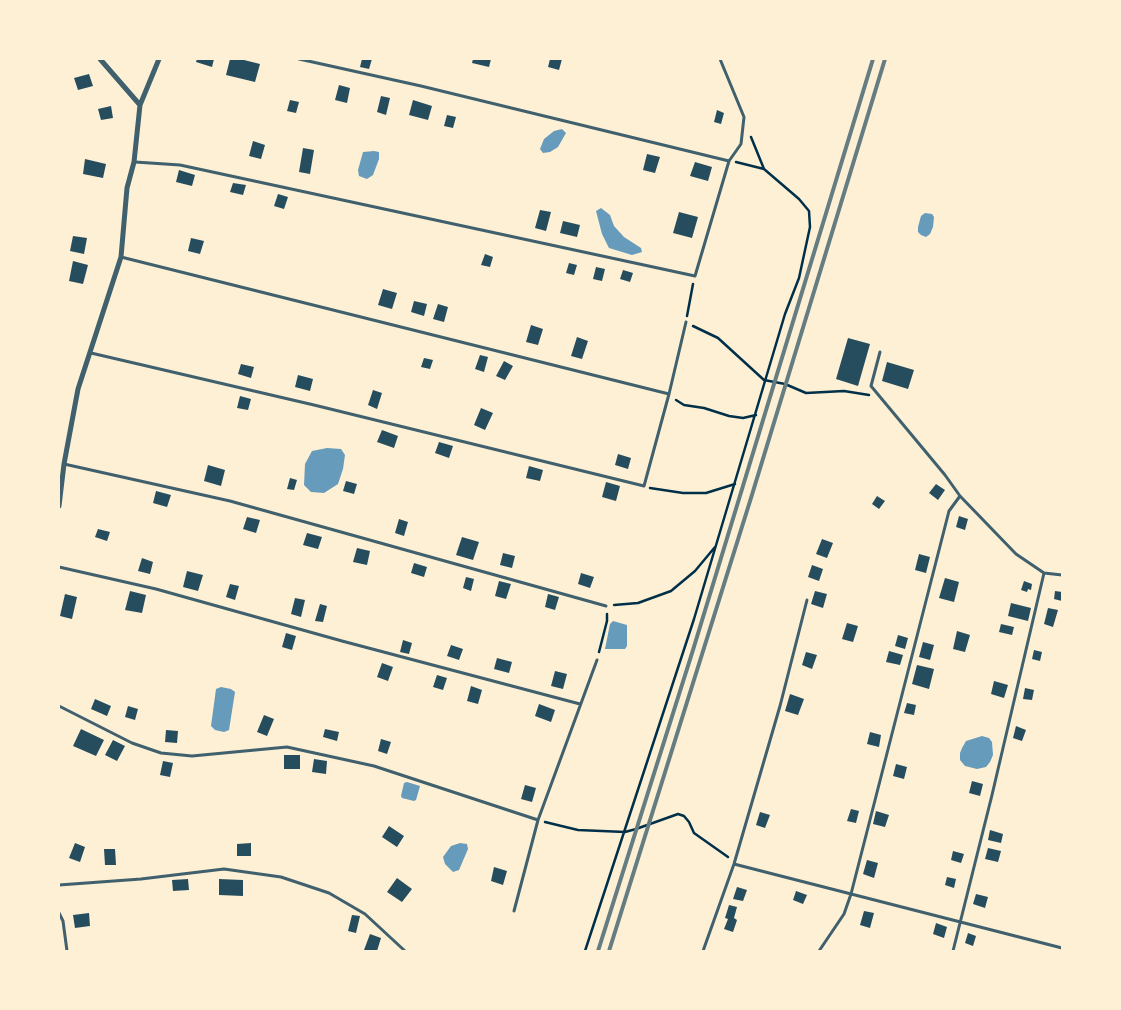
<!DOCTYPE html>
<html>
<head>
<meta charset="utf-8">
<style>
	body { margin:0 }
	#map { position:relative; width:1121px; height:1010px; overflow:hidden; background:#fdf0d5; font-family:Rubik,sans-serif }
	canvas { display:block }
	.frame { position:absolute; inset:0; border:60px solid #fdf0d5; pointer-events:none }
</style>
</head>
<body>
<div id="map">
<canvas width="1121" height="1010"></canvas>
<div class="frame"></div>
</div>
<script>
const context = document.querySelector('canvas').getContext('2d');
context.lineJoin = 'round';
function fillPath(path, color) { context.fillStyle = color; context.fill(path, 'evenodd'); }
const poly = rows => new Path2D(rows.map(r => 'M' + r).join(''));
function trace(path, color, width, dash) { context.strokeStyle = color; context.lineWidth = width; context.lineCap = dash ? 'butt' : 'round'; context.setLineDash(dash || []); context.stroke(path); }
const water = poly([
	[562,129,566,133,558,147,550,152,543,153,540,149,544,139,554,131],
	[374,151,379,152,379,159,373,175,367,179,359,176,358,170,363,152],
	[601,208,610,215,614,226,624,237,641,248,642,252,632,255,609,248,602,234,596,211],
	[925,213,932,214,934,217,933,227,930,234,926,237,921,235,918,232,918,227,921,216],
	[327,448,341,449,345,455,343,469,338,484,324,493,311,492,304,485,305,464,312,451],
	[613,621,627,625,627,646,625,649,605,649,610,624],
	[221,687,231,689,235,692,229,730,224,732,215,730,211,726,216,689],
	[982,736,989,738,992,742,993,755,990,762,986,767,977,769,965,766,960,760,960,753,962,748,966,741],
	[407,782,420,786,416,800,414,801,402,798,401,796,404,783],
	[460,843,467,844,468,849,459,870,453,872,445,864,443,857,451,846]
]);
const building = poly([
	[197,59,214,59,212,67,196,62],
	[230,59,240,59,260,64,255,82,226,75],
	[362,59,372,59,369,69,360,67],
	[473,59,491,59,489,67,472,63],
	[550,59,562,59,559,70,548,67],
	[89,74,93,86,78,90,74,78],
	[339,85,350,88,347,103,335,100],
	[381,96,390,98,386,115,377,112],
	[290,100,299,102,296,113,287,111],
	[413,100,432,106,428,120,409,115],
	[111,106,113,118,101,120,98,109],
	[717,110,724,113,721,124,714,122],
	[447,115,456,117,453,128,444,126],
	[253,141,265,145,261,159,249,156],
	[303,148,314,150,310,174,299,172],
	[647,154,660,157,655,173,643,170],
	[85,159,106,164,103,178,83,174],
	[695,162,712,167,708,181,690,176],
	[179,170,195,175,192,186,176,182],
	[233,183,246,185,243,195,230,192],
	[278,194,288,197,284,209,274,206],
	[540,210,551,212,546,231,535,228],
	[679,212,698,217,692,238,673,233],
	[563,221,580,225,577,237,560,233],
	[73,236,87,238,84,254,70,251],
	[191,238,204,241,200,254,188,251],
	[485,254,493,257,490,267,481,265],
	[73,261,88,265,83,284,69,281],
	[569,263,577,265,574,275,566,273],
	[596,267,605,269,602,281,593,279],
	[623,270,633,273,630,282,620,279],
	[383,289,397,293,392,309,378,305],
	[414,301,427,304,424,316,411,312],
	[438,304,448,307,444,322,433,319],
	[531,325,543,329,538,345,526,342],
	[577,337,588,341,582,359,571,356],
	[848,338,870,344,858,386,836,379],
	[480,355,488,357,484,372,475,369],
	[424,358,433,360,430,369,421,367],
	[504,361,513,366,505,380,496,376],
	[887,362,914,370,908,389,882,381],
	[241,364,254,367,251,378,238,374],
	[298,375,313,379,310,391,295,387],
	[373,390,382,393,377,409,368,405],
	[240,396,251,399,248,410,237,408],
	[481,408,493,413,485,430,474,425],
	[382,430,398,436,394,448,377,442],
	[439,442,453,446,449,458,435,453],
	[618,454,631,458,628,469,615,465],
	[208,465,225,470,221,486,204,481],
	[529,466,543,470,540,481,526,478],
	[290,478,297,480,294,490,287,489],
	[346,481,357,484,354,494,343,491],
	[606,482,620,486,616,501,602,497],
	[936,484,945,490,938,500,929,493],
	[156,491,171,495,167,507,153,503],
	[877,496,885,501,879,509,872,504],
	[959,516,968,519,965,530,956,527],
	[247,517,260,520,256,533,243,529],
	[399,519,408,522,404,536,395,533],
	[98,529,110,532,107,541,95,537],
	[307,533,322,537,318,549,303,545],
	[462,537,479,542,473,560,456,555],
	[822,539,833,543,827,558,816,554],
	[357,548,370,551,367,565,353,562],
	[503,553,515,556,512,568,500,565],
	[919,554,930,557,926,573,915,570],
	[142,558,153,562,150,574,138,571],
	[414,563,427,567,424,577,411,573],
	[812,565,823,569,819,581,808,577],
	[187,571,203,575,198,591,183,587],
	[581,573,594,577,590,588,578,584],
	[466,577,474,579,471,591,463,588],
	[945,578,959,582,954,602,939,598],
	[499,581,511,584,506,599,495,596],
	[1024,581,1032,584,1031,590,1028,589,1027,592,1021,590],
	[230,584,239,586,235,600,226,597],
	[130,591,146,595,142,613,125,610],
	[815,591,827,594,823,608,811,604],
	[1055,591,1062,592,1062,601,1054,599],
	[65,594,77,597,72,619,60,616],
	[548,594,559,597,555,610,545,607],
	[295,598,305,600,301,617,291,614],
	[1011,603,1031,608,1028,621,1008,616],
	[320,604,327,606,323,622,315,621],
	[1048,608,1058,610,1053,627,1044,624],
	[847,623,858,626,853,642,842,639],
	[1001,624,1014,627,1012,635,999,632],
	[957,631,970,635,965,652,953,649],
	[286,633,296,636,292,650,282,647],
	[898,635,908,638,905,649,895,646],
	[403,640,412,643,409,654,400,652],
	[923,642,934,645,930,660,919,657],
	[451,645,463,649,459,660,447,656],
	[1034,650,1042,652,1040,661,1032,659],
	[889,651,903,655,900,665,886,662],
	[806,652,817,655,812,669,802,665],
	[497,658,512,662,509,673,494,669],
	[382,663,393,667,388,681,377,677],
	[917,665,934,669,929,689,912,684],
	[555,671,567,674,563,689,551,686],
	[437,675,447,678,443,690,433,687],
	[994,681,1008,685,1004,698,991,694],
	[471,686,482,690,478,704,467,701],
	[1025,688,1034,690,1032,700,1023,699],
	[790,694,804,699,798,715,785,711],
	[95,699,111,706,107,716,91,709],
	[907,703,916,705,914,715,904,713],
	[539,704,555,710,551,722,535,716],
	[128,706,138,709,135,720,125,717],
	[264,715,274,719,267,736,257,732],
	[1016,726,1026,730,1022,741,1013,738],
	[81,729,104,740,96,756,73,746],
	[325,729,339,732,337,741,323,737],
	[166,730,178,731,177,743,165,742],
	[870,732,881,735,879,747,867,744],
	[381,739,391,742,387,754,378,751],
	[113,740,125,746,117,761,105,755],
	[284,755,300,755,300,769,284,769],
	[314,759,327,761,326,774,312,772],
	[163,761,173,763,170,777,160,775],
	[896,764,907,767,904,779,893,776],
	[972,781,983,784,980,796,969,793],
	[525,785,536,788,532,802,521,799],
	[851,809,859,811,856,823,847,821],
	[876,811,889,815,885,827,873,824],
	[760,812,770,815,765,828,756,825],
	[389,826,404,836,397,847,382,837],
	[990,830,1003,834,1001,843,988,840],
	[75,843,85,847,80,862,69,858],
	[251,843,251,856,237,856,237,844],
	[988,848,1001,851,998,862,985,859],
	[104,849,115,849,116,865,105,865],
	[953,851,964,854,961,863,951,860],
	[867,860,878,863,874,878,863,874],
	[494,867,507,871,503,885,491,881],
	[947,877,956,879,954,888,945,885],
	[397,878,412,889,402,902,387,892],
	[188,879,189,890,173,891,172,880],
	[219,879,243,880,243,896,219,895],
	[737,887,747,890,743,901,733,899],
	[796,891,807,895,803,904,793,900],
	[976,894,988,897,985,908,973,904],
	[729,905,737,907,734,918,737,920,733,932,724,929,728,919,725,918],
	[864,911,874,913,870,928,860,925],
	[89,913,90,926,75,928,73,915],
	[352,915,360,916,356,933,348,931],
	[936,923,947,927,944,938,933,934],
	[968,933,976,936,973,946,965,943],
	[370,934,381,938,377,951,364,950]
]);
const path = poly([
	[736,162,764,169],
	[687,316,693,284],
	[693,326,718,338,764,380,785,384,806,393,844,391,869,395],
	[676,400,684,405,704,408,729,416,743,418,756,415],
	[650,488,683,493,706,493,735,484],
	[614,605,638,603,671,591,695,571,715,547],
	[599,652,607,621,607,614],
	[545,822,578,830,625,832,636,829,678,814,684,816,689,822,694,833,728,857],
	[585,951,694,619,785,314,799,278,810,227,809,211,799,199,764,169,751,137]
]);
const service = poly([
	[299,59,421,86,729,161],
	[135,162,180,165,695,276,729,161,741,144,744,117,720,59],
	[121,257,669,394],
	[880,352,871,386,945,475,960,496,1016,554,1044,573,1062,575],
	[91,353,314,405,644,486,669,394,686,322],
	[64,464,230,501,606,606],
	[59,567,156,589,342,641,580,704],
	[59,706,132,743,161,753,192,756,287,747,374,766,538,820],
	[734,864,1062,948],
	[59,885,141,879,224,869,281,877,329,893,365,914,405,951],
	[514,911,538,820,597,660],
	[59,913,63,921,67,951],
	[703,951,734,864,780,706,807,600],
	[819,951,844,914,851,894,949,511,960,496],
	[953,951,992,795,1044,573]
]);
const minor = poly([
	[100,59,140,105],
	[59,506,64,464,78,389,121,257,127,188,134,162,140,105,159,59]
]);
const rail = poly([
	[598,951,693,650,873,59],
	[609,951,751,498,885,59]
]);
fillPath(water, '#669bbc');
fillPath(building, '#264d5e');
trace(path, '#003049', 2.5);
trace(service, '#3f606c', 3);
trace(minor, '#3f606c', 5);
trace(rail, '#657d81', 4);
</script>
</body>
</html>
